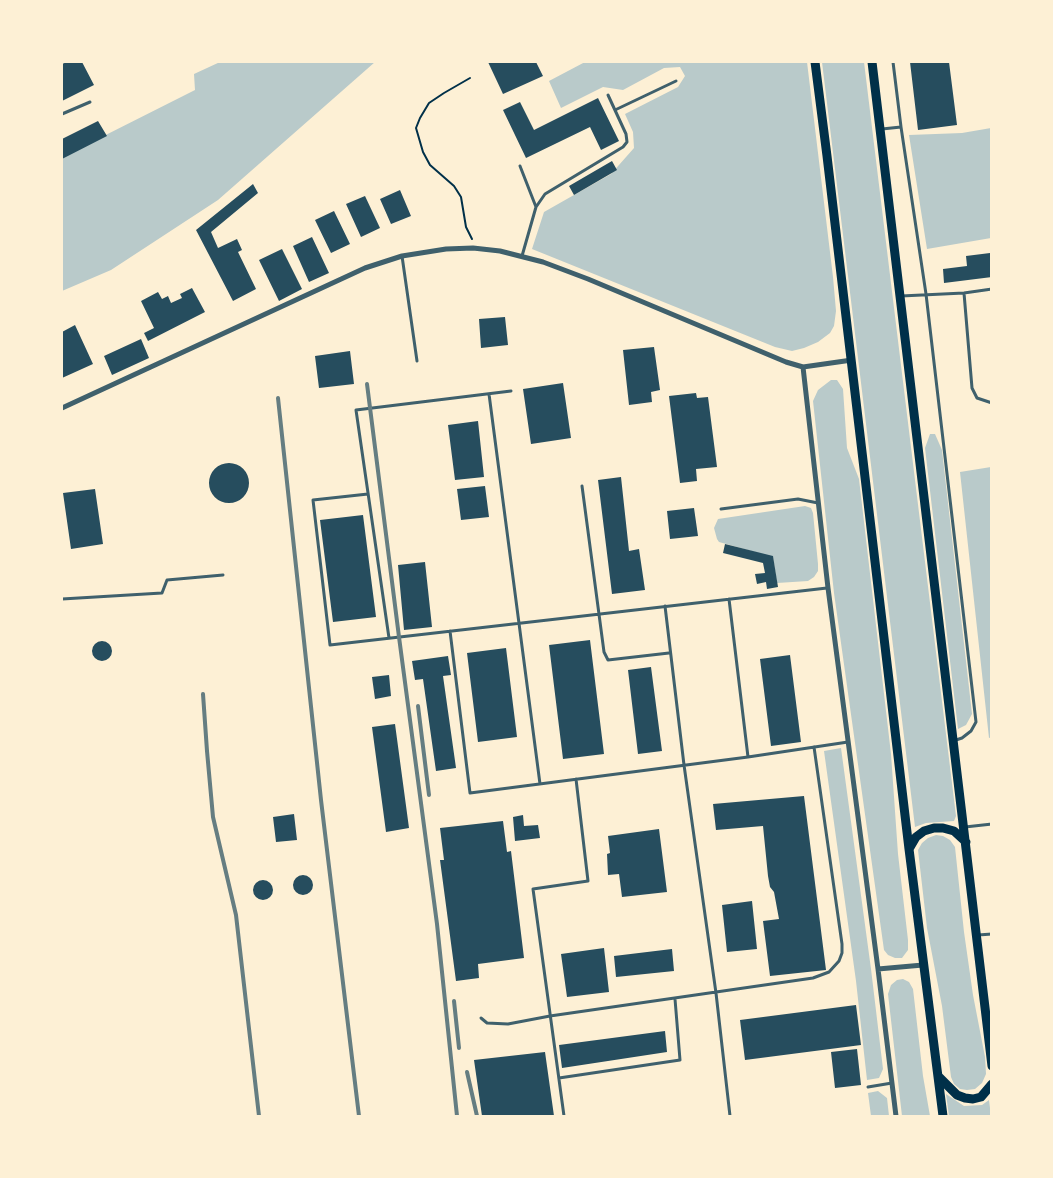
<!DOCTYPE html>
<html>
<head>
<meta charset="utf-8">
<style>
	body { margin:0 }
	#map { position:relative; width:1053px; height:1178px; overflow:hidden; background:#fdf0d5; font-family:Commissioner,sans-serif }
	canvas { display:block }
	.frame { position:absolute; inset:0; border:63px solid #fdf0d5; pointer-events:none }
</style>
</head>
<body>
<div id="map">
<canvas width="1053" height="1178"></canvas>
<div class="frame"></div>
</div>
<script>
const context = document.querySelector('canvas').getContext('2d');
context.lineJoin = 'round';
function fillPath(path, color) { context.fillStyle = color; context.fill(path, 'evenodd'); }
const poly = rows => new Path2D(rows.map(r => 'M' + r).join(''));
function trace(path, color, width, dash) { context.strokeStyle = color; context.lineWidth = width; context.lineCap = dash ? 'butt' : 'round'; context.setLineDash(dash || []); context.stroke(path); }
const green = poly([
	[220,62,375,62,218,200,111,270,62,291,62,157,195,90,194,74],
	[585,62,807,62,833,277,836,311,834,326,830,333,818,342,804,348,792,351,775,347,532,249,544,212,611,174,634,148,633,132,625,114,678,87,685,76,680,67,664,68,623,90,603,87,561,108,549,81],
	[822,62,864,62,956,816,954,821,926,823,915,827],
	[991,128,991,238,927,249,909,135,962,133],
	[831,380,837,380,843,389,847,448,859,479,891,754,898,854,908,940,908,950,902,958,895,958,888,955,884,950,834,593,813,401,818,390],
	[930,434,935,434,942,450,972,714,966,725,958,729,925,448],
	[991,467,992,737,989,738,960,472],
	[805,506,811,508,813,513,818,564,818,571,814,577,808,581,777,583,773,557,719,542,717,539,714,528,718,519],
	[841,748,871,969,883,1069,879,1078,867,1080,856,981,824,751],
	[936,835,943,836,950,840,955,847,964,932,973,995,985,1057,986,1074,982,1083,975,1089,967,1090,960,1089,954,1084,951,1077,942,1006,927,928,918,850,922,843,928,838],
	[903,979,909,982,913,989,923,1076,930,1116,902,1116,888,994,891,985,897,980],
	[878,1091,887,1098,889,1116,871,1116,868,1093],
	[946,1094,964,1106,982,1105,989,1100,991,1116,949,1116]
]);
const building = poly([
	[67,62,82,62,94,85,62,101,62,64],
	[488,62,536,62,543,76,503,94],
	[910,62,949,62,957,125,918,130],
	[598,98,619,141,601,150,590,127,526,158,503,110,520,102,534,130],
	[98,121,107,136,62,159,62,139],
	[612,161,617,170,574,195,569,186],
	[253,184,258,193,211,232,218,248,237,239,242,250,238,252,256,289,233,301,196,230],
	[400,190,411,216,391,224,380,199],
	[365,196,380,228,361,237,346,204],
	[334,211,350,244,331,253,315,220],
	[312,237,329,273,309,282,293,246],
	[282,249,302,289,279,301,259,260],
	[990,253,992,277,944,283,943,269,967,266,966,256],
	[192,288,205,312,148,341,144,333,154,328,141,301,158,292,162,299,168,296,171,303,182,298,180,294],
	[505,317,508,345,481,348,479,319],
	[75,325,93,364,62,378,62,332],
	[141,339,149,358,112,375,104,356],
	[654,347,660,390,651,392,652,402,629,405,623,350],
	[350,351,354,384,319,388,315,356],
	[563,383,571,438,531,444,523,389],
	[696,393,697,398,708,397,717,467,696,469,697,481,680,483,669,396],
	[478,421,484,477,455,480,448,425],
	'209 483a20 20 0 1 1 40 0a20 20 0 1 1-40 0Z',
	[621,477,629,551,639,549,645,590,612,594,598,480],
	[485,486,489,517,461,520,457,489],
	[95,489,103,544,71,549,63,493],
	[694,508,698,536,670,539,667,511],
	[363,515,376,617,333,622,320,520],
	[725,544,773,556,778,587,767,589,766,582,757,584,755,574,765,573,763,563,723,553],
	[425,562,432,627,404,630,398,565],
	[590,640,604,754,563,759,549,645],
	'92 651a10 10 0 1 1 20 0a10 10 0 1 1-20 0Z',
	[506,648,517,737,478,742,467,653],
	[790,655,801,742,771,746,760,659],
	[448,656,451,675,443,676,456,768,436,771,423,679,415,680,412,661],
	[651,667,662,751,638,754,628,670],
	[389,675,391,696,375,699,372,677],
	[395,724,409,828,386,832,372,727],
	[804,796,826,970,770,976,763,921,779,919,774,892,770,887,768,876,763,826,716,830,713,804],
	[294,814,297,840,276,842,273,817],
	[523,815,524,826,538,825,540,838,515,841,513,817],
	[503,821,507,852,511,851,524,958,478,964,479,978,456,981,440,860,444,860,440,828],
	[659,829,667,892,622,897,619,874,608,875,607,854,610,853,608,836],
	'293 885a10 10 0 1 1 20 0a10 10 0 1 1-20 0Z',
	'253 890a10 10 0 1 1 20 0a10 10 0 1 1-20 0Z',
	[752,901,757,949,727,952,722,905],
	[604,948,609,992,567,997,561,954],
	[672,949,674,971,616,977,614,956],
	[856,1005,861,1045,745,1060,740,1020],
	[665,1031,667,1052,562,1068,559,1045],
	[857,1049,861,1085,835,1088,831,1052],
	[545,1052,554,1116,482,1116,474,1060]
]);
const path = poly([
	[470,78,444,93,429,103,420,118,416,128,423,152,430,165,454,186,461,197,466,227,472,239]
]);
const service = poly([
	[893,62,901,127,926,294,976,722,971,731,962,738,956,740],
	[615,110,676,81],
	[62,114,90,102],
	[882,129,901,127],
	[520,166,536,207],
	[402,256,417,361],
	[522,256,536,207,545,194,623,147,627,142,626,134,608,95],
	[964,293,972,388,977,398,992,403],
	[901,296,964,293,992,289],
	[489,394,540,784],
	[582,486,604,652,608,660,669,653],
	[368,494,313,500,330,645,827,588],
	[721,509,798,499,818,503],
	[62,599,162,593,167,580,223,575],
	[729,599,748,757],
	[665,606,684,765,716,993,730,1116],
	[450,631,470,793,748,757,848,742],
	[389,638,356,410,511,391],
	[965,827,992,824],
	[978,935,992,934],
	[481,1018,487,1023,508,1024,550,1016,813,978,829,972,839,961,842,953,842,944,814,747],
	[559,1078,680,1060,675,999],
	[868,1087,892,1083],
	[564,1116,533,889,588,881,576,779]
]);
const minor = poly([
	[803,367,828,588,878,969,896,1116],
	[62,408,365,268,402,256,446,249,473,248,500,251,543,262,588,279,786,362,803,367,852,360],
	[878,969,923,965]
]);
const trunk = poly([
	[815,62,827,156,909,849,943,1116],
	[872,62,992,1066],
	[909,849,916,837,924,831,934,828,943,828,954,831,966,842],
	[938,1076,957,1095,965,1098,973,1099,981,1097,992,1084]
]);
const rail = poly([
	[367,384,399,637,437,924,457,1116],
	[278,398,321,800,359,1116],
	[203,694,207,751,213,817,236,915,259,1116],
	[418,706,429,795],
	[454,1001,459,1048],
	[467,1072,477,1116]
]);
fillPath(green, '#b9caca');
fillPath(building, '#264d5e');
trace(path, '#003049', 2);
trace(service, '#3f606c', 3);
trace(minor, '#3f606c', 5);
trace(trunk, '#003049', 9);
trace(rail, '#657d81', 4);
</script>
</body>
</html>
